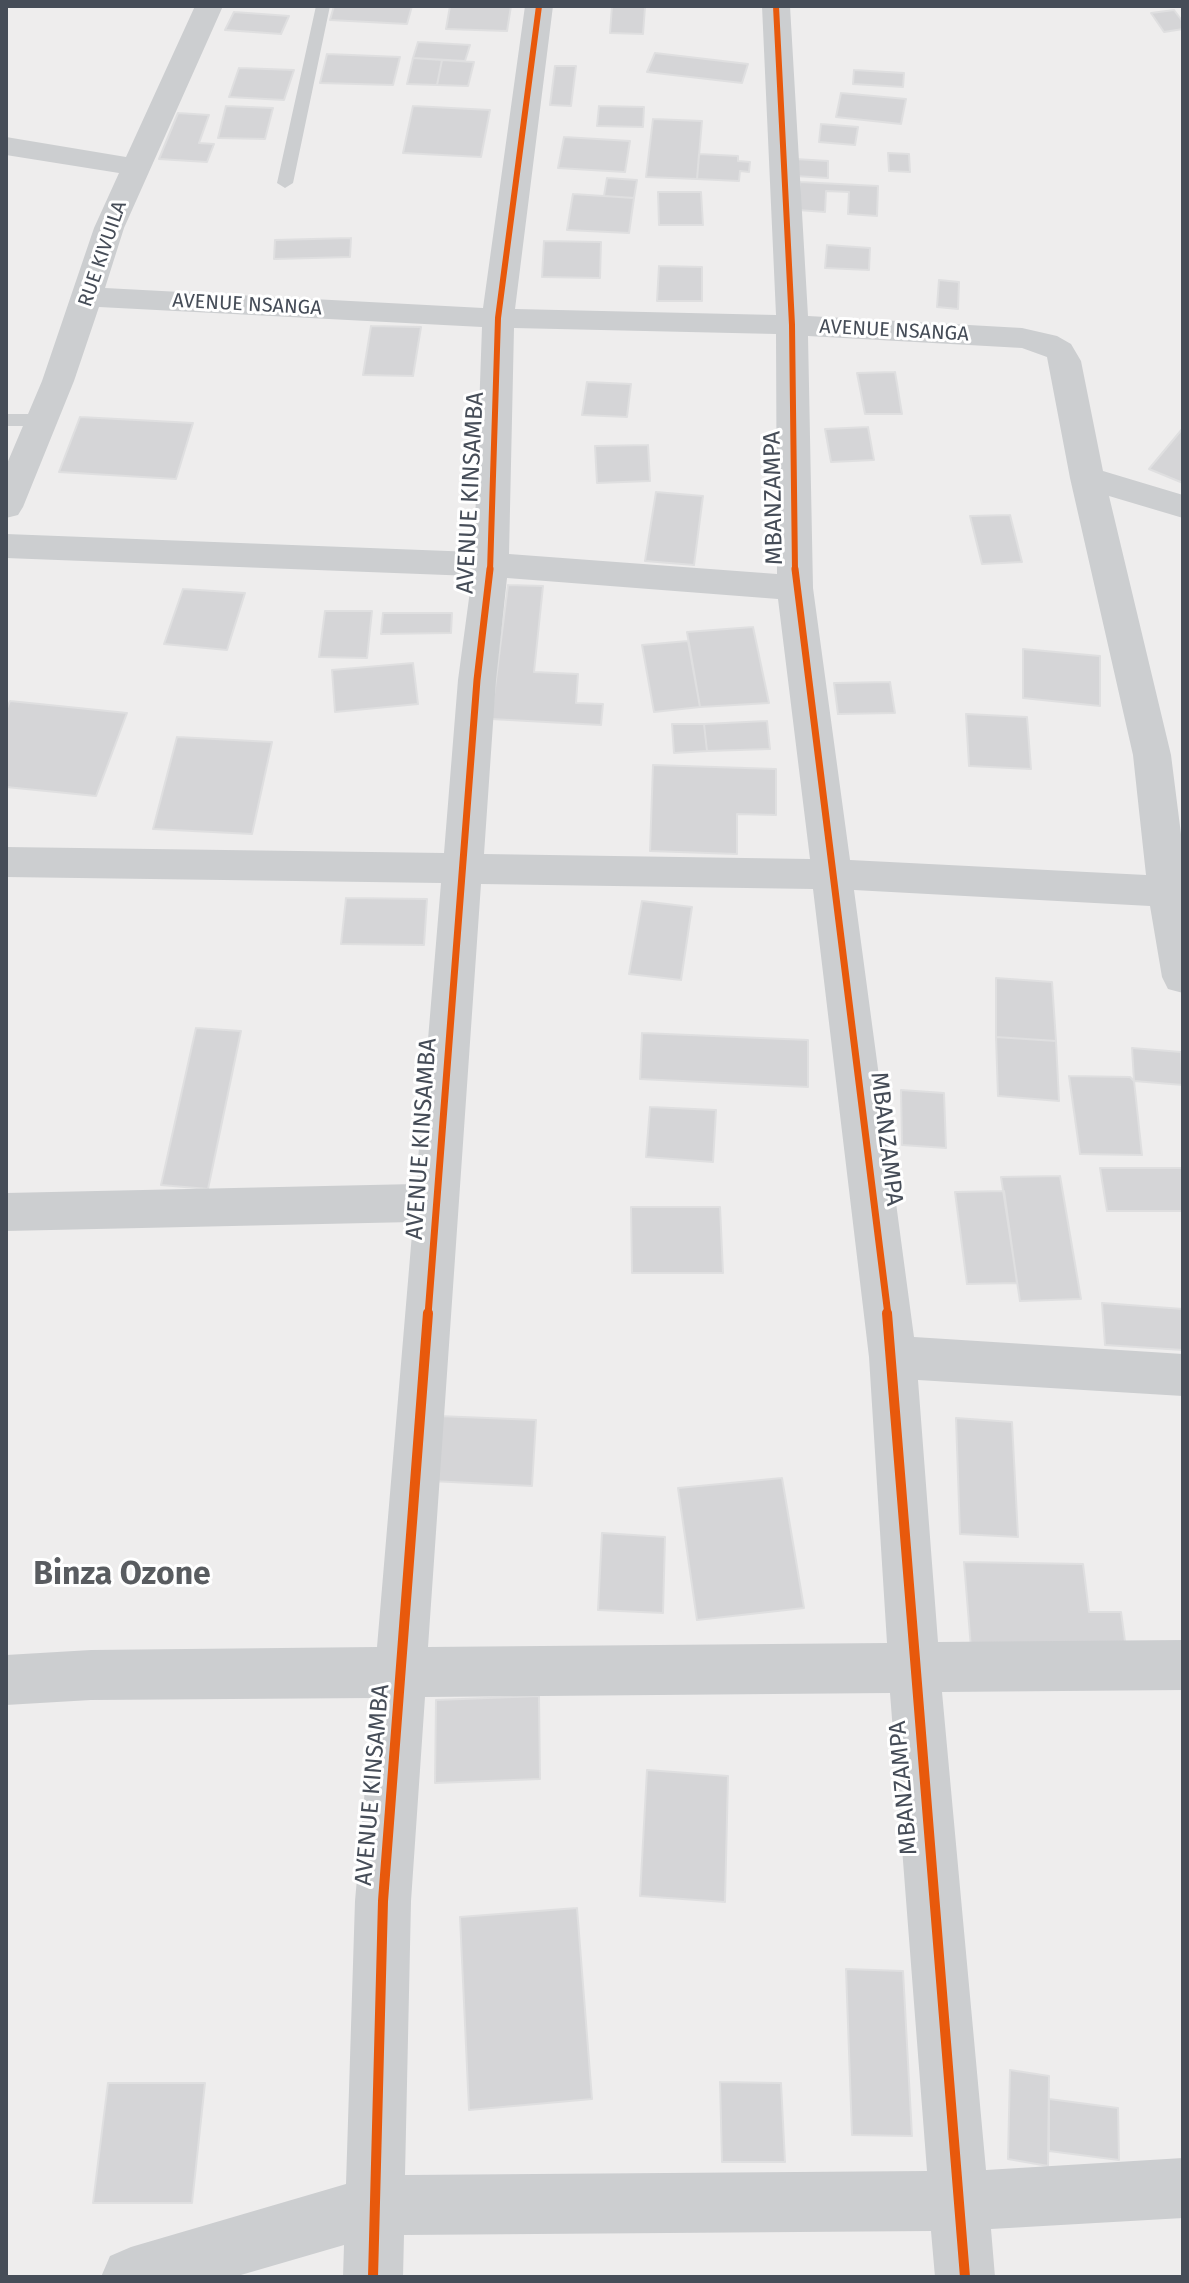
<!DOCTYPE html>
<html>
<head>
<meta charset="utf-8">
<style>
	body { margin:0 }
	#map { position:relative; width:1189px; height:2283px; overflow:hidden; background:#eeeded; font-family:"Fira Sans",sans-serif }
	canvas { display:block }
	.frame { position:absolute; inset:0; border:8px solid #464d58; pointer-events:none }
</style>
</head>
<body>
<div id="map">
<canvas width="1189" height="2283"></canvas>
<div class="frame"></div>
</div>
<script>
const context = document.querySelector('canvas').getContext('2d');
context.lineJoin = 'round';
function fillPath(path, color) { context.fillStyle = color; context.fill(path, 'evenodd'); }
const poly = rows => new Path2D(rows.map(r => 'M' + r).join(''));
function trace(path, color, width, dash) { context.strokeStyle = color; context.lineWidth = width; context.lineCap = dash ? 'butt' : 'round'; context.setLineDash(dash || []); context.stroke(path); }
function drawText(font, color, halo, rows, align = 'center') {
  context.font = font + ' "Fira Sans",sans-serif'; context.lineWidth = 6; context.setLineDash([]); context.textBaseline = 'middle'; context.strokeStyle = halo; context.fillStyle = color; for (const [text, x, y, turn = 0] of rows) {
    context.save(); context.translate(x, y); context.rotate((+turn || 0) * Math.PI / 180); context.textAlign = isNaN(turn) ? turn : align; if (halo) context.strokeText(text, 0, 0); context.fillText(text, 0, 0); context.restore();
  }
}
const building = poly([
	[334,6,412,6,407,24,330,20,334,6],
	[450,6,511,6,507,31,446,29,450,6],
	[612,6,645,7,643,34,610,33,612,6],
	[1174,10,1183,22,1183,29,1164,32,1151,13,1174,10],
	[234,12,289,16,281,34,225,30,234,12],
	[418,42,470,45,465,61,413,58,418,42],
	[655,53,748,64,742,83,647,72,655,53],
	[327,54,400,57,393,85,320,83,327,54],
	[413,58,442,60,437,85,407,84,413,58],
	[442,60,474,62,468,86,437,85,442,60],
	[555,66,576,66,571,106,550,105,555,66],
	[239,68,294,70,284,100,229,97,239,68],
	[854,70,904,73,903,87,853,84,854,70],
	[841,93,906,99,901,124,836,117,841,93],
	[226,106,273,108,265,139,218,138,226,106],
	[413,106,490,110,481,157,403,153,413,106],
	[599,106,644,107,643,127,597,126,599,106],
	[178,113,209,115,199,143,214,144,207,162,159,159,178,113],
	[653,119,702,121,697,179,646,177,653,119],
	[821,124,858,127,855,145,819,142,821,124],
	[564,137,630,141,625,172,558,168,564,137],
	[888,153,909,154,910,172,889,171,888,153],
	[699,154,738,156,738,161,750,162,749,172,740,171,739,181,697,179,699,154],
	[795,159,828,161,828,178,795,176,795,159],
	[607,178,637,180,634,198,604,196,607,178],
	[800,182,878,186,877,216,848,214,849,192,826,191,825,212,798,210,800,182],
	[658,192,701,192,703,225,659,225,658,192],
	[573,194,634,198,629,233,567,230,573,194],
	[351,238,350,257,274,259,275,240,351,238],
	[544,241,601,242,600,278,542,277,544,241],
	[827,245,870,248,869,270,825,268,827,245],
	[659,266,702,267,702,301,657,301,659,266],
	[939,280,959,282,958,309,937,307,939,280],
	[371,326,421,327,413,376,363,375,371,326],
	[895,372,902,414,865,414,857,373,895,372],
	[587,382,631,384,627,417,582,415,587,382],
	[80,417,193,423,176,479,59,472,80,417],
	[868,427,874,460,831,462,825,429,868,427],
	[1183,428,1183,483,1149,469,1183,428],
	[648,445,650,481,597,483,595,446,648,445],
	[656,492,703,496,694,565,645,561,656,492],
	[1010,515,1022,562,982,564,970,516,1010,515],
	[508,585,543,586,534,672,578,674,576,703,603,704,601,725,491,719,508,585],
	[183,589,245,593,227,650,164,644,183,589],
	[325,611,372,611,367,658,319,657,325,611],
	[383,613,452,613,451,633,381,634,383,613],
	[753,627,769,703,700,707,687,632,753,627],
	[688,641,700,707,654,712,642,645,688,641],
	[1023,649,1100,656,1100,706,1023,698,1023,649],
	[413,663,418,704,335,712,332,670,413,663],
	[890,682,895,713,838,714,834,683,890,682],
	[10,701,127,713,96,796,6,787,6,711,10,701],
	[966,714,1027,717,1031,769,969,766,966,714],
	[767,721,770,749,707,751,704,724,767,721],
	[672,724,704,724,707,751,674,753,672,724],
	[177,737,272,742,252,834,153,829,177,737],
	[653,765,776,769,776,815,737,814,737,854,650,851,653,765],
	[346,898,427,899,424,945,341,944,346,898],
	[642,901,692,907,681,980,629,974,642,901],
	[996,978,1052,982,1056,1041,996,1037,996,978],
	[196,1028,241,1031,208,1189,161,1185,196,1028],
	[642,1033,808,1040,808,1087,640,1079,642,1033],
	[996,1037,1056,1041,1059,1101,998,1096,996,1037],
	[1132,1048,1181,1052,1183,1085,1134,1081,1132,1048],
	[1069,1076,1130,1077,1134,1081,1142,1155,1080,1154,1069,1076],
	[901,1090,944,1093,946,1148,902,1145,901,1090],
	[650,1107,716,1110,713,1162,646,1157,650,1107],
	[1100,1168,1183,1168,1183,1211,1107,1211,1100,1168],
	[1060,1176,1081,1299,1020,1301,1001,1177,1060,1176],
	[1004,1191,1017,1283,967,1284,955,1192,1004,1191],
	[631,1207,720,1207,723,1273,632,1273,631,1207],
	[1102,1303,1183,1309,1183,1350,1105,1345,1102,1303],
	[438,1416,536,1420,532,1486,431,1481,438,1416],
	[956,1418,1012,1422,1018,1537,960,1534,956,1418],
	[782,1478,804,1608,697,1620,678,1488,782,1478],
	[602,1533,665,1537,663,1613,598,1610,602,1533],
	[964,1562,1083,1564,1089,1612,1121,1612,1126,1649,971,1648,964,1562],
	[539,1696,540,1779,435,1783,436,1700,539,1696],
	[647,1770,728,1776,725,1902,640,1896,647,1770],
	[577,1908,592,2099,469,2110,460,1917,577,1908],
	[846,1969,903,1971,912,2136,852,2135,846,1969],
	[1010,2070,1049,2076,1048,2166,1008,2159,1010,2070],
	[720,2082,781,2083,785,2162,722,2162,720,2082],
	[108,2083,205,2083,192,2203,93,2203,108,2083],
	[1049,2099,1118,2108,1119,2160,1049,2151,1049,2099]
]);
const service = poly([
	[316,6,330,6,293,183,285,188,277,183,316,6],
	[6,414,42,414,51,420,42,426,6,426,6,414]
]);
const minor = poly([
	[195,6,223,6,124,228,105,288,483,308,525,6,553,6,515,309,776,315,762,6,790,6,808,316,1022,328,1057,336,1071,344,1081,361,1103,471,1183,495,1183,518,1109,496,1171,755,1183,850,1183,993,1168,989,1162,977,1150,906,854,890,914,1337,1183,1354,1183,1396,918,1380,938,1642,1183,1640,1183,1690,942,1692,986,2170,1183,2158,1183,2218,991,2229,995,2277,935,2277,931,2231,404,2235,403,2277,343,2277,344,2245,234,2277,101,2277,110,2256,131,2247,346,2184,355,1901,373,1698,91,1700,6,1705,6,1655,91,1650,377,1647,413,1222,6,1231,6,1193,416,1184,441,883,6,877,6,847,444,853,458,680,472,576,6,558,6,534,474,552,482,327,99,307,74,381,23,507,18,515,6,518,6,466,42,381,94,228,119,173,6,155,6,137,126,157,195,6],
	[514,328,776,334,777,574,509,554,514,328],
	[808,336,1022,348,1047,357,1070,478,1133,755,1146,875,850,860,813,588,808,336],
	[507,578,778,599,810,859,484,854,496,680,507,578],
	[481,884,813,889,869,1357,887,1643,428,1647,481,884],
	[890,1693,927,2171,405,2175,411,1901,425,1697,890,1693]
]);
const cyclewayFar2 = poly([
	[776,6,792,325,795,571],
	[490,571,498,318,539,6]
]);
const cyclewayFar1 = poly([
	[795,569,888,1315],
	[428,1315,477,680,490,569]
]);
const cycleway = poly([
	[887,1313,965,2277],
	[373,2277,383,1901,428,1313]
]);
const farStreetnames = [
	["RUE KIVUILA",103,254,-71],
	["AVENUE NSANGA",247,305,3],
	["AVENUE NSANGA",894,331,3]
];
const streetNames = [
	["AVENUE KINSAMBA",471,493,-87],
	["MBANZAMPA",774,498,-91],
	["AVENUE KINSAMBA",422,1139,-86],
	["MBANZAMPA",886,1139,83],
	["AVENUE KINSAMBA",373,1785,-85],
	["MBANZAMPA",904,1788,-95]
];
const districtNames = [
	["Binza Ozone",122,1575]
];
fillPath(building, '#d5d5d7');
trace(building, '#dfdfe0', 2);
fillPath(service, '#ccced0');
fillPath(minor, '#ccced0');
trace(cyclewayFar2, '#e8590c', 6);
trace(cyclewayFar1, '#e8590c', 7);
trace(cycleway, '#e8590c', 10);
drawText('20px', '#464d58', '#fff', farStreetnames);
drawText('24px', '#464d58', '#fff', streetNames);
drawText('bold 32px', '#595c60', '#fff', districtNames);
</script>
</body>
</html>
